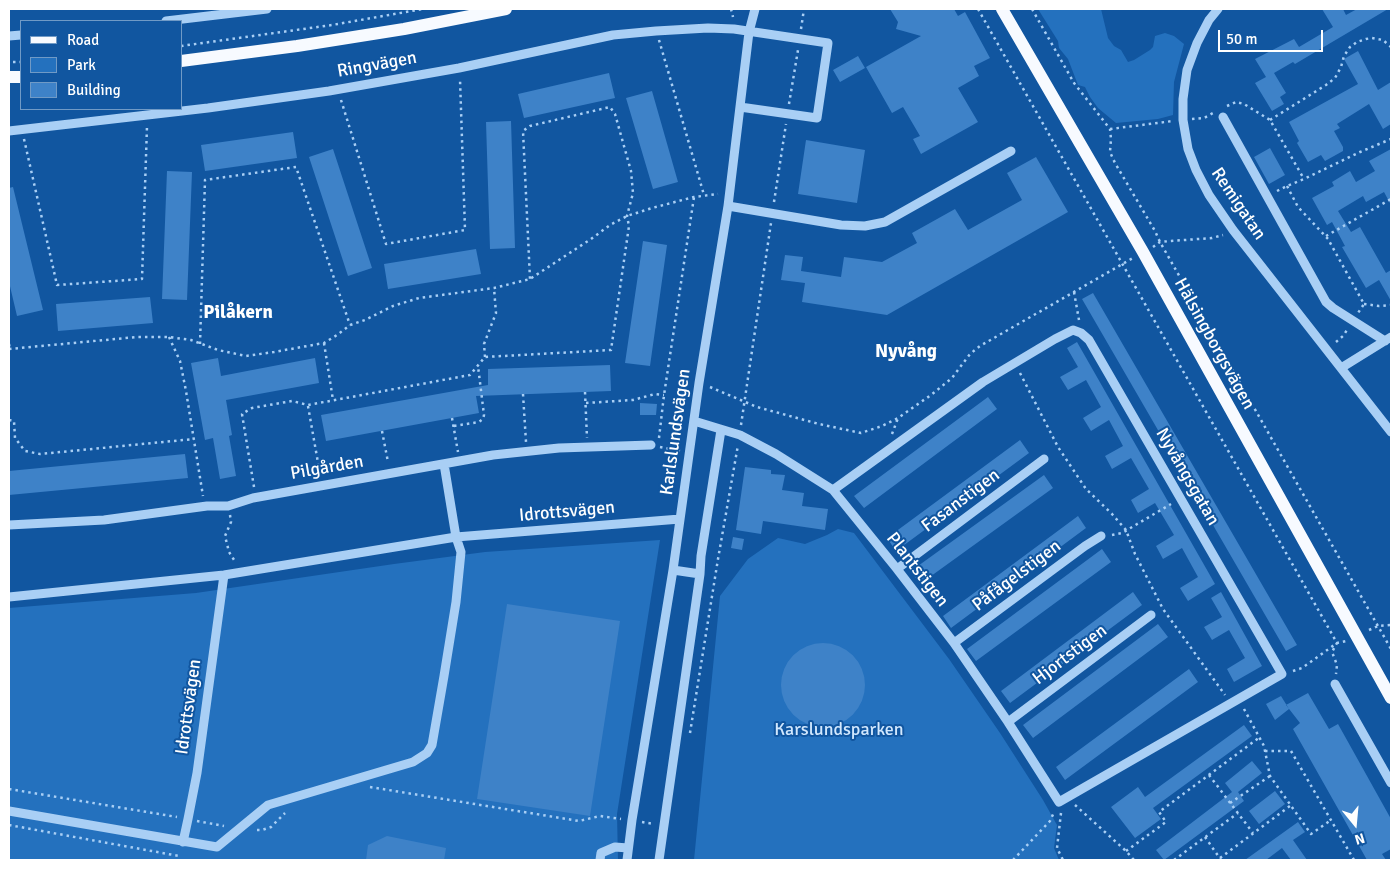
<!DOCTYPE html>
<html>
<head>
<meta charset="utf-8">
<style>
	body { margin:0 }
	#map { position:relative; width:1400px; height:869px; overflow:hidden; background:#1156a0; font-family:Signika,sans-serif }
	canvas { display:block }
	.frame { position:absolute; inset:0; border:10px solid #fff; pointer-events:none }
	.legend { position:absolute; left:20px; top:20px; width:162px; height:90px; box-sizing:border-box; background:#1156a0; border:1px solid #709ac6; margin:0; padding:6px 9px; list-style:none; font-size:15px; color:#fff }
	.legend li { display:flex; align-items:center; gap:10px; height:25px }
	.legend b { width:25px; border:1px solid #709ac6 }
	.north { position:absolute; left:1330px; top:799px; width:50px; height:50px; -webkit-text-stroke:4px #1156a0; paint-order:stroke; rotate:163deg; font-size:14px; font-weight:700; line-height:20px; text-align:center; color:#fff }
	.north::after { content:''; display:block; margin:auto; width:18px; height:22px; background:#fff; clip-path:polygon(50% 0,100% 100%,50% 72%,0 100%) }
	.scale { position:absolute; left:1218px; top:30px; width:105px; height:22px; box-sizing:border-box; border:2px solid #fff; border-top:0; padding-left:6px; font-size:15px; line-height:18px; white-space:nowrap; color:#fff; -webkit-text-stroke:4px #1156a0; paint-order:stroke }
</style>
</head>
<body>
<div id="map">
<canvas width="1400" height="869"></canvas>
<div class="frame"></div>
<ul class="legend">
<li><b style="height:6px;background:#f7faff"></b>Road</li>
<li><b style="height:14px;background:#2471be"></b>Park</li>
<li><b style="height:14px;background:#3e82c8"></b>Building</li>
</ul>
<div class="north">N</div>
<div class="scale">50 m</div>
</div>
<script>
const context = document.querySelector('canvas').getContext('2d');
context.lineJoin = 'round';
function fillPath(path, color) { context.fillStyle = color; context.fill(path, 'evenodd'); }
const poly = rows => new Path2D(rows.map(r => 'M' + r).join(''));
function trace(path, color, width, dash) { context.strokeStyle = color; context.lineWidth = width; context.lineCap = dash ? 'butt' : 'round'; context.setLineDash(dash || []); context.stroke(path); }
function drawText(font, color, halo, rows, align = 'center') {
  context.font = font + ' Signika,sans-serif'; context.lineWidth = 4; context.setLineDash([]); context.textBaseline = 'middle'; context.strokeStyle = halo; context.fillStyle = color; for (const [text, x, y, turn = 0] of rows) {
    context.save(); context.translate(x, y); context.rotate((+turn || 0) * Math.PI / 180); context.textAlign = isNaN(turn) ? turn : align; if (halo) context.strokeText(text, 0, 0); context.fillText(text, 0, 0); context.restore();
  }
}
const green = poly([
	[1038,9,1101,9,1108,38,1114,46,1121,50,1128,62,1134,60,1150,50,1153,47,1155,36,1165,33,1174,36,1184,44,1174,82,1173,115,1158,119,1116,123,1098,108,1090,97,1085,87,1078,85,1068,59,1059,48,1058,41],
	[838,529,854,533,949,659,1000,733,1043,800,1057,825,1054,848,1059,860,694,860,720,596,748,559,778,538,805,544,827,535],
	[660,540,617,814,618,860,9,860,9,608,196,593,394,564,485,552]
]);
const building = poly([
	[890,9,954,9,958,16,965,12,990,58,974,66,979,76,958,88,978,122,921,154,913,139,920,136,903,107,892,113,866,67,921,36,896,29,898,22],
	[1322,9,1343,9,1346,15,1357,9,1388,9,1295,64,1293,62,1274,73,1286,93,1280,97,1284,104,1272,111,1255,83,1266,77,1255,59,1294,39,1299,47,1333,27],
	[1358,51,1378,90,1391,82,1391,124,1383,129,1369,104,1337,124,1340,128,1334,131,1343,147,1343,151,1325,161,1321,155,1308,162,1297,143,1299,141,1289,122,1358,84,1344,59],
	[858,56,865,68,840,82,833,70],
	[609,73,615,98,524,118,518,94],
	[652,91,678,182,653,189,626,98],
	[511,121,515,248,490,249,486,122],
	[293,132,297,158,205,171,201,145],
	[806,140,865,150,857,203,798,194],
	[1270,148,1285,175,1269,184,1254,157],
	[333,149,372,268,348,276,309,157],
	[1391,149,1391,205,1384,192,1366,202,1363,196,1338,211,1351,232,1360,227,1386,273,1391,270,1391,301,1379,280,1366,288,1342,247,1345,246,1332,222,1327,225,1312,198,1334,186,1332,182,1350,171,1356,182,1375,171,1369,161],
	[1036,157,1068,212,887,315,802,302,805,283,781,280,785,255,803,257,801,271,841,277,844,257,882,262,917,243,912,233,955,209,968,230,1022,200,1007,173],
	[167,171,192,172,187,300,162,299],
	[13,187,43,310,17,316,9,282,9,188],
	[643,241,667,245,650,366,625,363],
	[476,249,481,274,388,289,384,264],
	[1093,293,1297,645,1286,651,1082,299],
	[150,297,153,323,58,331,56,304],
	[1077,342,1215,584,1188,601,1180,588,1198,577,1182,548,1163,559,1156,546,1174,535,1155,503,1138,513,1131,500,1149,489,1131,458,1112,469,1105,456,1123,446,1109,420,1091,431,1083,418,1101,407,1086,380,1068,390,1060,377,1078,367,1067,348],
	[218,358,221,376,315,358,319,383,226,400,232,435,229,436,236,476,220,479,213,438,205,440,191,363],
	[610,365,611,391,476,396,479,413,326,441,321,415,488,385,488,369],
	[988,397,997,409,864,508,854,496],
	[640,403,657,404,656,415,640,415],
	[1020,440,1029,453,896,551,887,538],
	[185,454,188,478,9,495,9,471],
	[745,467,771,470,771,474,785,475,782,490,804,493,802,506,828,509,825,530,763,521,761,534,736,530],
	[1044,475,1053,488,920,584,911,571],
	[1078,516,1086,528,951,628,943,616],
	[733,537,744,539,742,550,731,548],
	[1102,549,1111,562,976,661,967,649],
	[1133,592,1142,605,1010,703,1001,691],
	[1221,592,1262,666,1234,682,1227,669,1245,658,1229,630,1212,640,1204,627,1222,617,1211,598],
	[507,604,620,621,590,816,477,799],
	[1158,624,1168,637,1033,738,1023,725],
	'781 685a42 42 0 1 1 84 0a42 42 0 1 1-84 0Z',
	[1189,669,1198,682,1065,780,1056,767],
	[1308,693,1329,729,1338,724,1391,819,1391,849,1382,854,1386,860,1367,860,1293,729,1300,723,1286,705],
	[1281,696,1289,709,1275,720,1266,704],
	[1244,725,1252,736,1153,808,1161,819,1135,838,1111,807,1138,787,1145,797],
	[1252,761,1262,773,1238,792,1244,801,1164,860,1156,850,1232,792,1225,783],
	[1275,791,1285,804,1259,824,1249,811],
	[1298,822,1305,832,1293,840,1307,860,1291,860,1282,848,1266,860,1245,860],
	[387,836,446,848,444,860,366,860,368,845]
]);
const path = poly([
	[731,9,733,17],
	[978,9,1337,643,1332,652,1337,665,1336,674],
	[1032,9,1074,83,1110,129,1111,139,1110,152,1115,163,1155,231,1160,242,1391,649],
	[801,29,804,9],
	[659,40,704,195],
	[181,46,332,25,423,9],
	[13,62,21,62],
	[341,100,386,244,465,230,460,79],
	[789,104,798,50],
	[1227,106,1236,102,1244,104,1270,120,1304,179],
	[1192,119,1204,118,1213,113],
	[1270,120,1326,85,1335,78,1341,67,1344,56,1350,47,1357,42,1366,39,1372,38,1383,40,1391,47],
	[1110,129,1173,121],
	[24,139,57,285,142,279,147,126],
	[1287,186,1298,207,1328,239,1364,304,1358,313],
	[1277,191,1287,186,1304,179,1360,152,1391,139],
	[774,202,786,124],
	[1326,236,1391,199],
	[1153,247,1160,242,1171,241,1212,238,1223,235],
	[1074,292,1079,320],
	[1364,304,1379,306,1391,305],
	[169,337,180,361,186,391,203,496],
	[1336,342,1343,336,1347,330],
	[324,343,333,400],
	[9,344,10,350],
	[200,344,205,180,296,167,350,325],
	[9,349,137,337,169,337,191,340,218,350,246,356,274,352,324,343,337,335,350,325,365,320,393,306,419,298,494,288,530,279,591,239,610,225,627,216,652,208,694,197,718,194],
	[485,357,484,344,496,313,494,288],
	[1020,373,1058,447,1086,489,1112,514,1126,530,1135,554,1163,609,1225,695],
	[710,387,757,407,819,424,861,433,882,426,898,418,931,395,952,378,970,354,980,346,1133,258],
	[585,392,587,438],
	[523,394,526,442],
	[586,403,633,400,655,394,664,395],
	[308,406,320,474],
	[452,418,458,452],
	[9,420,14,421,15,438,25,451,40,454,194,439],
	[741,425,771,223],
	[454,426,479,422,483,419,484,415,478,366],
	[382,431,388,462],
	[892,434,898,418],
	[659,438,664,395,694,197],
	[660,447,680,451],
	[254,487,242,414,252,408,292,401,308,405,470,375,485,357,611,350,629,226,627,216,633,193,631,171,615,114,610,107,530,126,523,131,530,279],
	[230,515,231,522,225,536,229,552,236,563],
	[1112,535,1122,533,1171,504],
	[1369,630,1378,626,1391,625],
	[1293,671,1302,668,1337,643,1346,641],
	[1244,709,1264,746,1270,776,1311,834,1331,820],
	[690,733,718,559,738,445],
	[1265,751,1291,751,1354,860],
	[1209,775,1253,833],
	[370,787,579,821,600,816,621,819],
	[9,789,177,817],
	[1230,803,1270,776],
	[1075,805,1126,851,1134,860],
	[1061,813,1057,848,1063,860],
	[197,821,224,826],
	[642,822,654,824],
	[9,825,179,856],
	[257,830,262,830,271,827,285,813],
	[1205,837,1221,860],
	[1126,851,1166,822,1159,812,1260,737],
	[1220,858,1290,806],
	[1013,860,1050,821,1054,812],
	[1174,860,1238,813]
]);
const minor = poly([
	[1218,9,1209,20,1197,43,1187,70,1183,99,1183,120,1188,149,1196,170,1209,195,1233,230,1391,432],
	[166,21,267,9],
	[9,36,21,35],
	[1223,117,1326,302,1333,308,1385,341],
	[9,131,208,108,329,91,459,68,613,35,656,31,708,28,734,29,828,43,817,118,740,107],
	[728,206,841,225,865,226,885,222,1011,151],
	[1341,368,1391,337],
	[694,421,740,435,776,454,833,490,897,569,954,643,1008,722,1059,802,1282,674,1089,340,1081,333,1073,330,1055,339,983,382,833,490],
	[9,525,104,520,207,506,228,506,253,498,493,455,559,448,651,445],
	[897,569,1044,459],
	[673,570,700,574],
	[9,597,224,575,456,537,680,519],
	[954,643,1085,546,1101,536],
	[1335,684,1391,783],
	[1008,722,1151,615],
	[9,811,217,847,268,805,413,762,427,753,432,745,444,676,456,602,461,552,456,537,444,464],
	[183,842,188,819,197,773,224,575],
	[600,860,601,853,615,847,628,848],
	[627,860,632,820,673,570,699,383,728,206,749,32,755,9],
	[659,860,700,574,701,556,721,430]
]);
const major = poly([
	[1002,9,1143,252,1391,698],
	[181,61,297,46,404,29,506,9],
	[9,77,21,77]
]);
const streetNames = [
	["Ringvägen",377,65,-10],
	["Remigatan",1238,204,56],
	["Hälsingborgsvägen",1214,344,61],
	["Karlslundsvägen",676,432,-82],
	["Pilgården",327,468,-10],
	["Nyvångsgatan",1187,477,60],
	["Fasanstigen",961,501,-37],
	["Idrottsvägen",567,512,-5],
	["Plantstigen",917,570,52],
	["Påfågelstigen",1017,576,-37],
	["Hjortstigen",1070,655,-37],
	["Idrottsvägen",189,707,-82]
];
const parkNames = [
	["Karslundsparken",839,730]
];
const neighbourhoodNames = [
	["Pilåkern",238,313],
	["Nyvång",906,352]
];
fillPath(green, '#2471be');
fillPath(building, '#3e82c8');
trace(path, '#a9cff5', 2.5, [2.5, 4]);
trace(minor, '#a9cff5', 9);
trace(major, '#f7faff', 12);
drawText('18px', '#fff', '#1156a0', streetNames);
drawText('18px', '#d2e8fe', '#1156a0', parkNames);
drawText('bold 19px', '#fff', '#1156a0', neighbourhoodNames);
</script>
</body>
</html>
